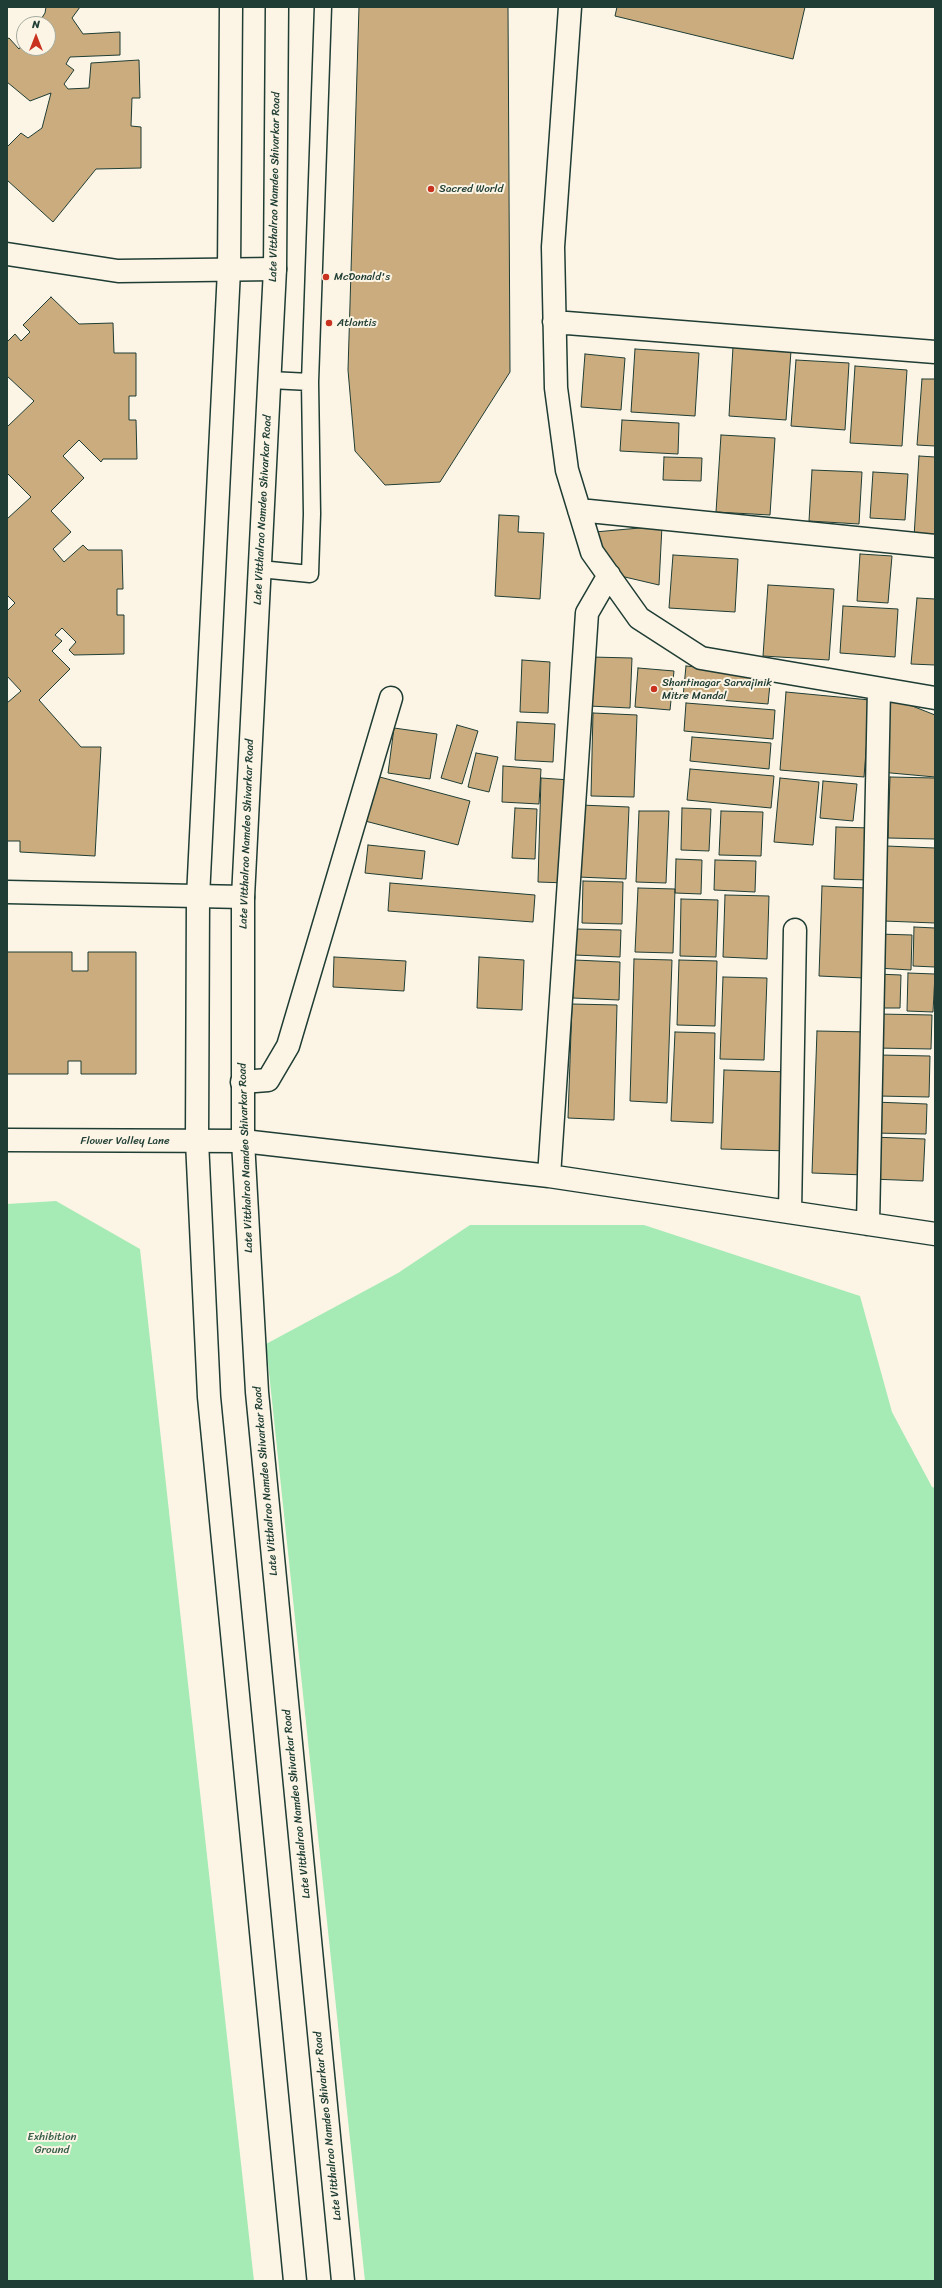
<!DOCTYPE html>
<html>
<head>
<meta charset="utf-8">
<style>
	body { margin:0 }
	#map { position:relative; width:942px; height:2288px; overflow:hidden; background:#fcf5e5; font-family:Sriracha,sans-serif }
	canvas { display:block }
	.frame { position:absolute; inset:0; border:8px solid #1f3d34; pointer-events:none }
	.north { position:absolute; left:16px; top:16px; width:40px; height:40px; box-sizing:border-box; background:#fcf5e5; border:1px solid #a4ab9e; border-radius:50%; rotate:0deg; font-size:11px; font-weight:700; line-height:16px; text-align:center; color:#1f3d34 }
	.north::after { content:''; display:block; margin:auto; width:14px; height:18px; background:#c8321e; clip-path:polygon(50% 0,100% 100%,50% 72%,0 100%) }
</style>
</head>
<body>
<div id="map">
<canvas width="942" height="2288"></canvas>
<div class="frame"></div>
<div class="north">N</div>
</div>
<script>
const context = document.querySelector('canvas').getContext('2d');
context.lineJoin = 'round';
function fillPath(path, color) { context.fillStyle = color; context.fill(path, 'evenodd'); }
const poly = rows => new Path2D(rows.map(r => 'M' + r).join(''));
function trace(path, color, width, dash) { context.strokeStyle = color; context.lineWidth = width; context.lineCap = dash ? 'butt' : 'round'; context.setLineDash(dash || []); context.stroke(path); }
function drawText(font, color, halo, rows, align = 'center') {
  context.font = font + ' Sriracha,sans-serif'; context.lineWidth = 4; context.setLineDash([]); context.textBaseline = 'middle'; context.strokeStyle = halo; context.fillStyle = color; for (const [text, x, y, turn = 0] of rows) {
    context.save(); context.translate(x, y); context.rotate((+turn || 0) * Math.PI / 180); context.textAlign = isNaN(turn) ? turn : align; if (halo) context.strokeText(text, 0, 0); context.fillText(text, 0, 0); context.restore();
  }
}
const green = poly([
	[56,1201,140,1249,254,2281,7,2281,7,1204],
	[470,1225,644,1225,860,1296,892,1412,932,1487,935,1488,935,2281,365,2281,266,1344,398,1273]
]);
const building = poly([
	[46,7,80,7,72,18,83,34,120,32,120,55,70,57,66,64,74,70,64,84,68,89,89,88,91,63,139,60,140,98,132,98,131,126,141,127,141,168,96,169,53,222,7,180,7,147,21,133,28,138,42,128,51,93,30,101,7,82,7,39,9,38,19,49,24,42,24,48,48,48,48,24,38,24,45,13,46,7],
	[359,7,508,7,510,372,440,482,385,485,355,451,348,370,359,7],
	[617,7,805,7,793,59,615,16,617,7],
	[51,297,79,324,113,323,114,353,136,353,136,396,129,396,129,420,136,420,137,459,103,459,101,462,79,440,63,456,84,478,51,511,71,532,53,549,64,562,83,545,88,550,122,550,123,589,117,589,117,615,124,615,124,654,74,655,69,650,76,642,62,628,55,635,62,641,52,651,70,669,39,700,81,747,101,747,95,856,20,852,20,841,7,841,7,703,21,691,7,676,7,611,15,603,7,595,7,519,31,497,7,473,7,427,34,401,7,376,7,342,15,334,21,341,30,332,23,325,51,297],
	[733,347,791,351,786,420,729,416,733,347],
	[635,349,699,353,695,416,631,412,635,349],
	[585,354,625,358,621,410,581,407,585,354],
	[796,360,849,363,845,430,791,426,796,360],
	[855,366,907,370,902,446,850,443,855,366],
	[922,379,935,379,935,446,917,445,922,379],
	[622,420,679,423,678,454,620,451,622,420],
	[721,435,775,438,770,515,716,512,721,435],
	[919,456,935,457,935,538,914,537,919,456],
	[664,457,702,458,701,481,663,480,664,457],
	[812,470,862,472,859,524,809,521,812,470],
	[873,472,908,474,905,520,870,518,873,472],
	[499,515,519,516,518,532,544,533,540,599,495,596,499,515],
	[662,526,659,585,612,574,595,532,662,526],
	[860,554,892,556,888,603,857,601,860,554],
	[673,555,738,559,735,612,669,608,673,555],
	[768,585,834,589,829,660,763,656,768,585],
	[917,598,935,599,935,665,911,664,917,598],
	[843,606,898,609,895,657,840,653,843,606],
	[591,657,632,658,630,708,589,706,591,657],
	[522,660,550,662,548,713,520,712,522,660],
	[686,666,771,674,768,704,683,697,686,666],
	[638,668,674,671,670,710,635,707,638,668],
	[786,692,870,700,864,777,780,770,786,692],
	[887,696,935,715,935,777,880,772,887,696],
	[686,703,775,710,773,739,684,731,686,703],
	[593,713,637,715,634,797,591,796,593,713],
	[517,722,555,724,553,762,515,760,517,722],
	[457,725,478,731,462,784,441,778,457,725],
	[394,728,437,734,430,779,388,773,394,728],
	[692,737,771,743,769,769,690,761,692,737],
	[476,753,498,757,489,792,468,787,476,753],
	[503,766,541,769,539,804,502,802,503,766],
	[690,769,774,776,771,808,687,800,690,769],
	[376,776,470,801,458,845,365,821,376,776],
	[890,777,935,778,935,839,888,838,890,777],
	[541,778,570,780,567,883,538,882,541,778],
	[780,778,819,782,813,845,774,842,780,778],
	[823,781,857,784,853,821,820,818,823,781],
	[580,805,629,807,626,879,578,877,580,805],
	[515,808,537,809,535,859,512,858,515,808],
	[682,808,711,809,709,851,681,850,682,808],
	[639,811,669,811,666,883,636,882,639,811],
	[721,811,763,812,761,856,719,855,721,811],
	[836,827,871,828,869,880,834,879,836,827],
	[368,845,425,851,422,879,365,873,368,845],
	[886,846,935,848,935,923,884,921,886,846],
	[676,859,702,860,701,894,675,893,676,859],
	[715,860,756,861,755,892,714,890,715,860],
	[583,881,623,882,622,924,582,923,583,881],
	[390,883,535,895,533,922,388,911,390,883],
	[822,886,866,888,864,978,819,976,822,886],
	[638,888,675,889,673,953,635,952,638,888],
	[725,895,769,896,767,959,723,957,725,895],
	[681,899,718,900,716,957,680,956,681,899],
	[914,927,935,928,935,967,913,966,914,927],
	[576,929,621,930,620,957,575,955,576,929],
	[878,934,912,935,911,970,877,968,878,934],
	[7,952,72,952,72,971,88,971,88,952,136,952,136,1074,81,1074,81,1061,68,1061,68,1074,7,1074,7,952],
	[334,957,406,961,404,991,333,987,334,957],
	[479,957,524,960,522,1010,477,1008,479,957],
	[634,959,672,960,667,1103,630,1101,634,959],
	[574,960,620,962,619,1000,573,998,574,960],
	[679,960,717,961,715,1026,677,1025,679,960],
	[908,973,935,974,933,1012,907,1011,908,973],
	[876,974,901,975,900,1008,875,1008,876,974],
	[723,977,767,978,764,1060,720,1059,723,977],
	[572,1004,617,1005,614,1120,568,1118,572,1004],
	[878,1014,932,1015,931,1049,877,1048,878,1014],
	[817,1031,869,1032,864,1175,812,1173,817,1031],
	[675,1032,715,1033,713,1123,671,1121,675,1032],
	[879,1055,930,1056,929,1097,878,1096,879,1055],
	[724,1070,791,1072,789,1151,721,1149,724,1070],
	[874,1102,927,1104,926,1134,873,1133,874,1102],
	[872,1137,925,1139,923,1181,871,1179,872,1137]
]);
const lane = poly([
	[270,380,310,382],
	[260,569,310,574,312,514,310,382,323,7]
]);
const street = poly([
	[570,7,553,247,556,388,567,470,592,552,639,618,701,658,935,698],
	[7,254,118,271,275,269],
	[554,322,935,352],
	[579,510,935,546],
	[7,892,243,897],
	[242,1082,268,1080,288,1046,391,698],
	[7,1140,243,1141,549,1176,935,1234],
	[549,1176,587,613,609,575],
	[790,1212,795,930],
	[868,1224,879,689]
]);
const secondary = poly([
	[231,7,229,270,198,897,197,1141,209,1397,295,2281],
	[277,7,275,269,243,897,243,1141,257,1392,343,2281]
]);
const markers = [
	[431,189,4,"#c8321e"],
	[326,277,4,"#c8321e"],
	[329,323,4,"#c8321e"],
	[654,689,4,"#c8321e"]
];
const streetNames = [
	["Late Vitthalrao Namdeo Shivarkar Road",275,187,-89],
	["Late Vitthalrao Namdeo Shivarkar Road",263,510,-87],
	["Late Vitthalrao Namdeo Shivarkar Road",247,834,-88],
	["Flower Valley Lane",125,1141],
	["Late Vitthalrao Namdeo Shivarkar Road",246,1158,-92],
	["Late Vitthalrao Namdeo Shivarkar Road",266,1481,-95],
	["Late Vitthalrao Namdeo Shivarkar Road",297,1804,-96],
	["Late Vitthalrao Namdeo Shivarkar Road",328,2126,-96]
];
const poiNames = [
	["Sacred World",439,189],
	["McDonald's",334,277],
	["Atlantis",337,323],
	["Shantinagar Sarvajinik",662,683],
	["Mitre Mandal",662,696]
];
const parkNames = [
	["Exhibition",52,2137],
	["Ground",52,2150]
];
fillPath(green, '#a6eab5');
fillPath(building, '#cbac7f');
trace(building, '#1f3d34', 1);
trace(lane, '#1f3d34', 19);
trace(street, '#1f3d34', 25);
trace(secondary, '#1f3d34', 25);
trace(lane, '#fcf5e5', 16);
trace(street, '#fcf5e5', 22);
trace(secondary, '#fcf5e5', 22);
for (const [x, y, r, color] of markers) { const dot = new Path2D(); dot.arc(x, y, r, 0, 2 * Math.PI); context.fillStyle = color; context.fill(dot); trace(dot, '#fcf5e5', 1.5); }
drawText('11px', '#1f3d34', '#fcf5e5', streetNames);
drawText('11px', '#1f3d34', '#fcf5e5', poiNames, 'left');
drawText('11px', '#3a604e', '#fcf5e5', parkNames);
</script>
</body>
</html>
